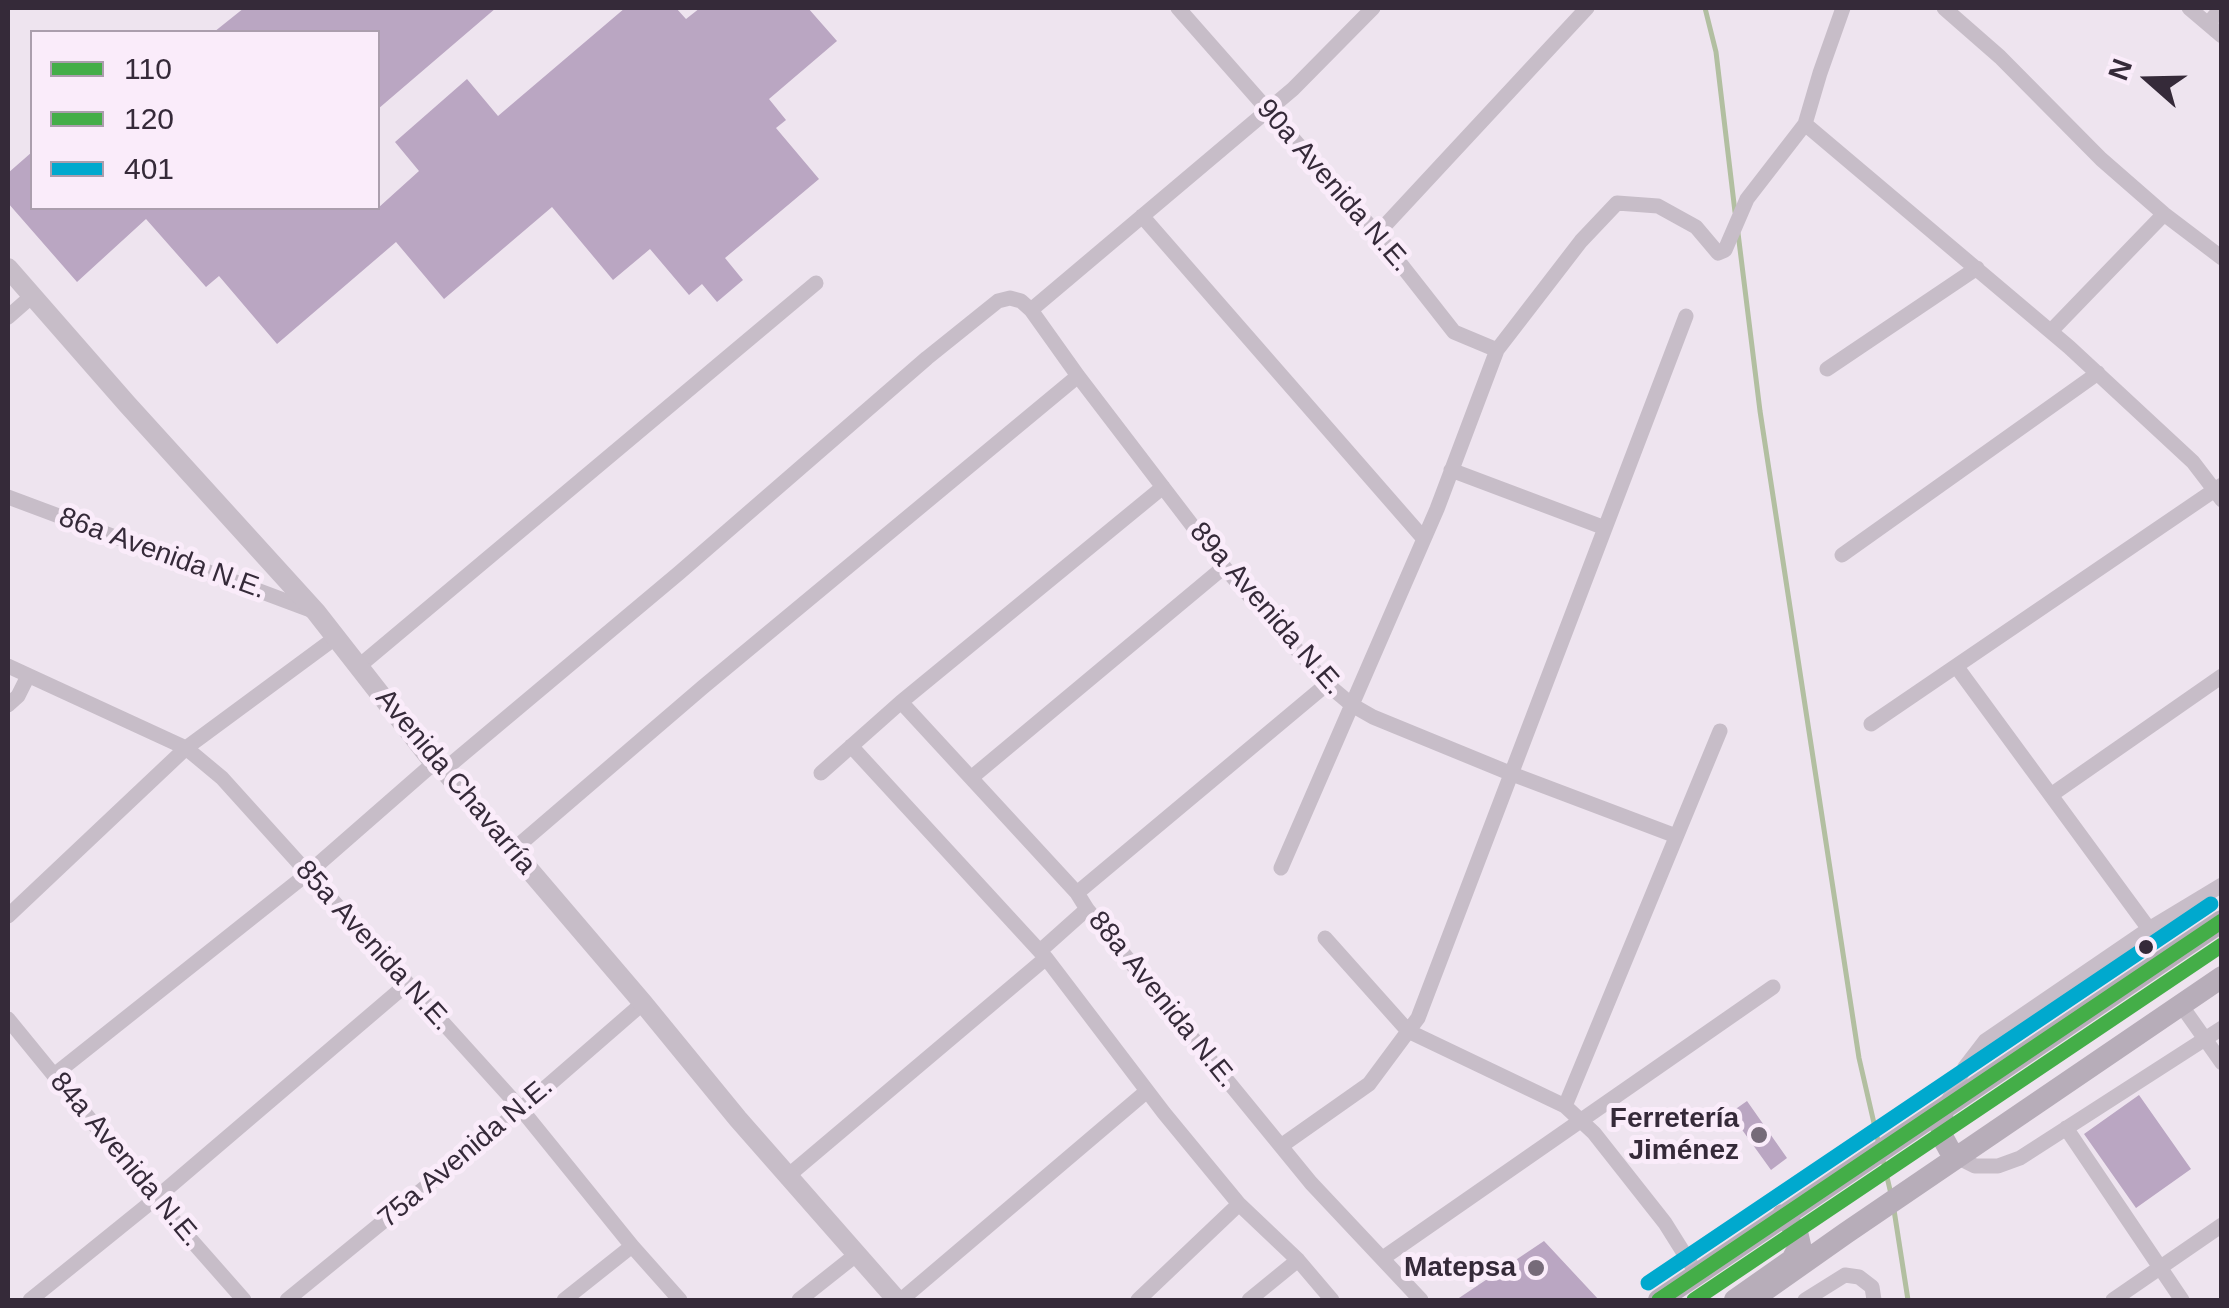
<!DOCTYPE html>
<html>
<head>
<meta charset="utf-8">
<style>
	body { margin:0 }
	#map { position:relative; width:2229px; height:1308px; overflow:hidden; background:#eee4ef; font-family:Helvetica,sans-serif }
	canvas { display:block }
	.frame { position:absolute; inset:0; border:10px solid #352a39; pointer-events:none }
	.legend { position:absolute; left:30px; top:30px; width:350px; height:180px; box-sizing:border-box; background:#faecfa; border:2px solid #ab9ead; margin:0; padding:12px 18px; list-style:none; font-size:30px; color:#352a39 }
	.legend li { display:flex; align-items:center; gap:20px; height:50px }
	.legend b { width:50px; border:2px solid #ab9ead }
	.north { position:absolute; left:2099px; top:30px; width:100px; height:100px; -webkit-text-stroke:8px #faecfa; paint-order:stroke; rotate:290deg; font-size:28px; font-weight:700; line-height:40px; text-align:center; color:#352a39 }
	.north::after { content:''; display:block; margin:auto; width:35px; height:45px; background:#352a39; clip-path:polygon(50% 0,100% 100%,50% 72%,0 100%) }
</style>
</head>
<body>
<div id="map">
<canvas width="2229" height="1308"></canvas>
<div class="frame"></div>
<ul class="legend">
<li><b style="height:12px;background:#44ae48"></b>110</li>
<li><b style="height:12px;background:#44ae48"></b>120</li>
<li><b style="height:12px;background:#00a9ce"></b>401</li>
</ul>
<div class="north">N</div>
</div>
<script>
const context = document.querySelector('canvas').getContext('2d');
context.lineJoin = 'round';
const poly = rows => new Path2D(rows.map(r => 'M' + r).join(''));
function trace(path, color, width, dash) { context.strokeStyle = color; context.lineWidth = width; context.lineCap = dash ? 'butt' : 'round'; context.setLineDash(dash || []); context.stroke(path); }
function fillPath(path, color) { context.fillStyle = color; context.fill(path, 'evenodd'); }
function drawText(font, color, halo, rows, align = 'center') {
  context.font = font + ' Helvetica,sans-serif'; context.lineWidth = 10; context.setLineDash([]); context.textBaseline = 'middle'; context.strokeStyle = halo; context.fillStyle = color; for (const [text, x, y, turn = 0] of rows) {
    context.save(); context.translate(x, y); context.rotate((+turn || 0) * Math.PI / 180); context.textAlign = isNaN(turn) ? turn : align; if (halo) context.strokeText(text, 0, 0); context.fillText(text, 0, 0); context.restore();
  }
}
const stream = poly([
	[1705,8,1716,52,1735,212],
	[1738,233,1760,411,1859,1058,1879,1145],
	[1882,1156,1891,1194],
	[1894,1210,1908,1300]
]);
const building = poly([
	[244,8,496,8,378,109,378,32,214,32],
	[625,8,676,8,686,19,700,8,808,8,837,41,769,99,786,120,776,128,819,179,725,258,743,280,717,302,702,284,689,295,650,249,613,280,552,207,444,299,396,242,277,344,219,276,206,287,146,219,77,282,8,203,8,173,32,152,32,208,378,208,419,171,395,142,467,79,498,116],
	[2139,1095,2191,1169,2136,1208,2084,1134],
	[1747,1101,1787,1158,1771,1170,1730,1113],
	[1544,1241,1599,1300,1456,1300]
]);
const minor = poly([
	[1178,8,1377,234,1454,332,1497,350],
	[1944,8,2000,57,2101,159,2164,214,2222,258],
	[2189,8,2222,36],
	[2208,24,2221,8],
	[1805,124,2069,347,2193,462,2222,500],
	[1142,216,1424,539],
	[1377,234,1587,8],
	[1031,310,1293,89,1373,8],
	[8,317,32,296],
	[2051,331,2164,214],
	[1827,369,1977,268],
	[1451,470,1605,528],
	[8,497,313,611],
	[1842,555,2098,373],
	[8,666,186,748,222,778,521,1109,632,1246,680,1300],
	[1956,666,2149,929],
	[358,667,816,283],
	[901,702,1077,893,1087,909,1311,1183,1421,1300],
	[8,705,18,696,28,676],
	[1871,724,2222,485],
	[851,746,1046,958,1164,1113,1239,1204,1298,1260,1332,1300],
	[444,770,679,573,927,358,998,301,1010,298,1021,301,1031,310,1078,376,1224,567,1327,684,1352,705,1373,717,1512,774,1676,836],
	[821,773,901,702,1163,487],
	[971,778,1224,567],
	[2051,795,2222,676],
	[513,850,703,687,1078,376],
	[1281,868,1437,509,1497,350,1581,241,1617,203,1658,206,1696,227,1718,253,1725,250,1747,199,1805,124,1820,73,1843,8],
	[1077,893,1327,684],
	[8,916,186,748,335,638],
	[1325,938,1408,1031,1565,1106,1594,1133,1665,1223,1697,1274],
	[1040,951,1087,909],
	[2181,1005,2222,1063],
	[8,1019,155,1199,244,1300],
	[54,1075,307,874,434,763],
	[1565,1106,1720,731],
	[1945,1107,1965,1067,1985,1041,2149,929,2222,885],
	[2066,1128,2182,1300],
	[1281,1146,1369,1084,1418,1018,1686,316],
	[1957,1157,1975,1166,1998,1166,2020,1158,2222,1028],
	[789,1175,1046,958],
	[1383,1258,1773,987],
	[30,1300,155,1199,407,984],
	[287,1300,521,1109,643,1003],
	[564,1300,632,1246],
	[799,1300,857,1254],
	[901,1300,1147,1091],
	[1138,1300,1239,1204],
	[1249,1300,1298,1260],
	[1805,1300,1845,1275,1859,1277,1872,1287,1874,1300],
	[2113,1300,2222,1225]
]);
const tertiary = poly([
	[8,268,127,404,316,612,434,763,444,770,643,1003,738,1119,897,1300]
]);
const secondary = poly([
	[1943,1110,1941,1125,1943,1138,1949,1149,1957,1157],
	[1659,1300,2222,921],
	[1735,1300,1792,1260,1800,1245,1797,1232,1783,1215],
	[1751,1300,1846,1233,2222,977]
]);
const bus1 = poly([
	[1659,1300,2222,921]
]);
const bus2 = poly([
	[1694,1300,2222,945]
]);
const bus3 = poly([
	[1648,1283,2211,904]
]);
const markers = [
	[2146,947,9,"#352a39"],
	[1759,1135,10,"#766b79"],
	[1536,1268,10,"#766b79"]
];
const streetNames = [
	["90a Avenida N.E.",1333,186,49],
	["86a Avenida N.E.",162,554,20],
	["89a Avenida N.E.",1266,609,49],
	["Avenida Chavarría",455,782,50],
	["85a Avenida N.E.",373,946,48],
	["88a Avenida N.E.",1162,1000,51],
	["75a Avenida N.E.",466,1153,-40],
	["84a Avenida N.E.",125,1160,50]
];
const poiNames = [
	["Ferretería",1739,1119],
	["Jiménez",1739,1151],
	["Matepsa",1516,1268]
];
trace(stream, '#b2bfa1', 5);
fillPath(building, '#baa6c2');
trace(minor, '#c7bdc8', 15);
trace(tertiary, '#c7bdc8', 20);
trace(secondary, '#b7adb9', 22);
trace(bus1, '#44ae48', 15);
trace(bus2, '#44ae48', 15);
trace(bus3, '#00a9ce', 15);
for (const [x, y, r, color] of markers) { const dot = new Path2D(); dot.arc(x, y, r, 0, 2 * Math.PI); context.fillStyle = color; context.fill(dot); trace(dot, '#faecfa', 4); }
drawText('28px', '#352a39', '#faecfa', streetNames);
drawText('bold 28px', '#352a39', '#faecfa', poiNames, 'right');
</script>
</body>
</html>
